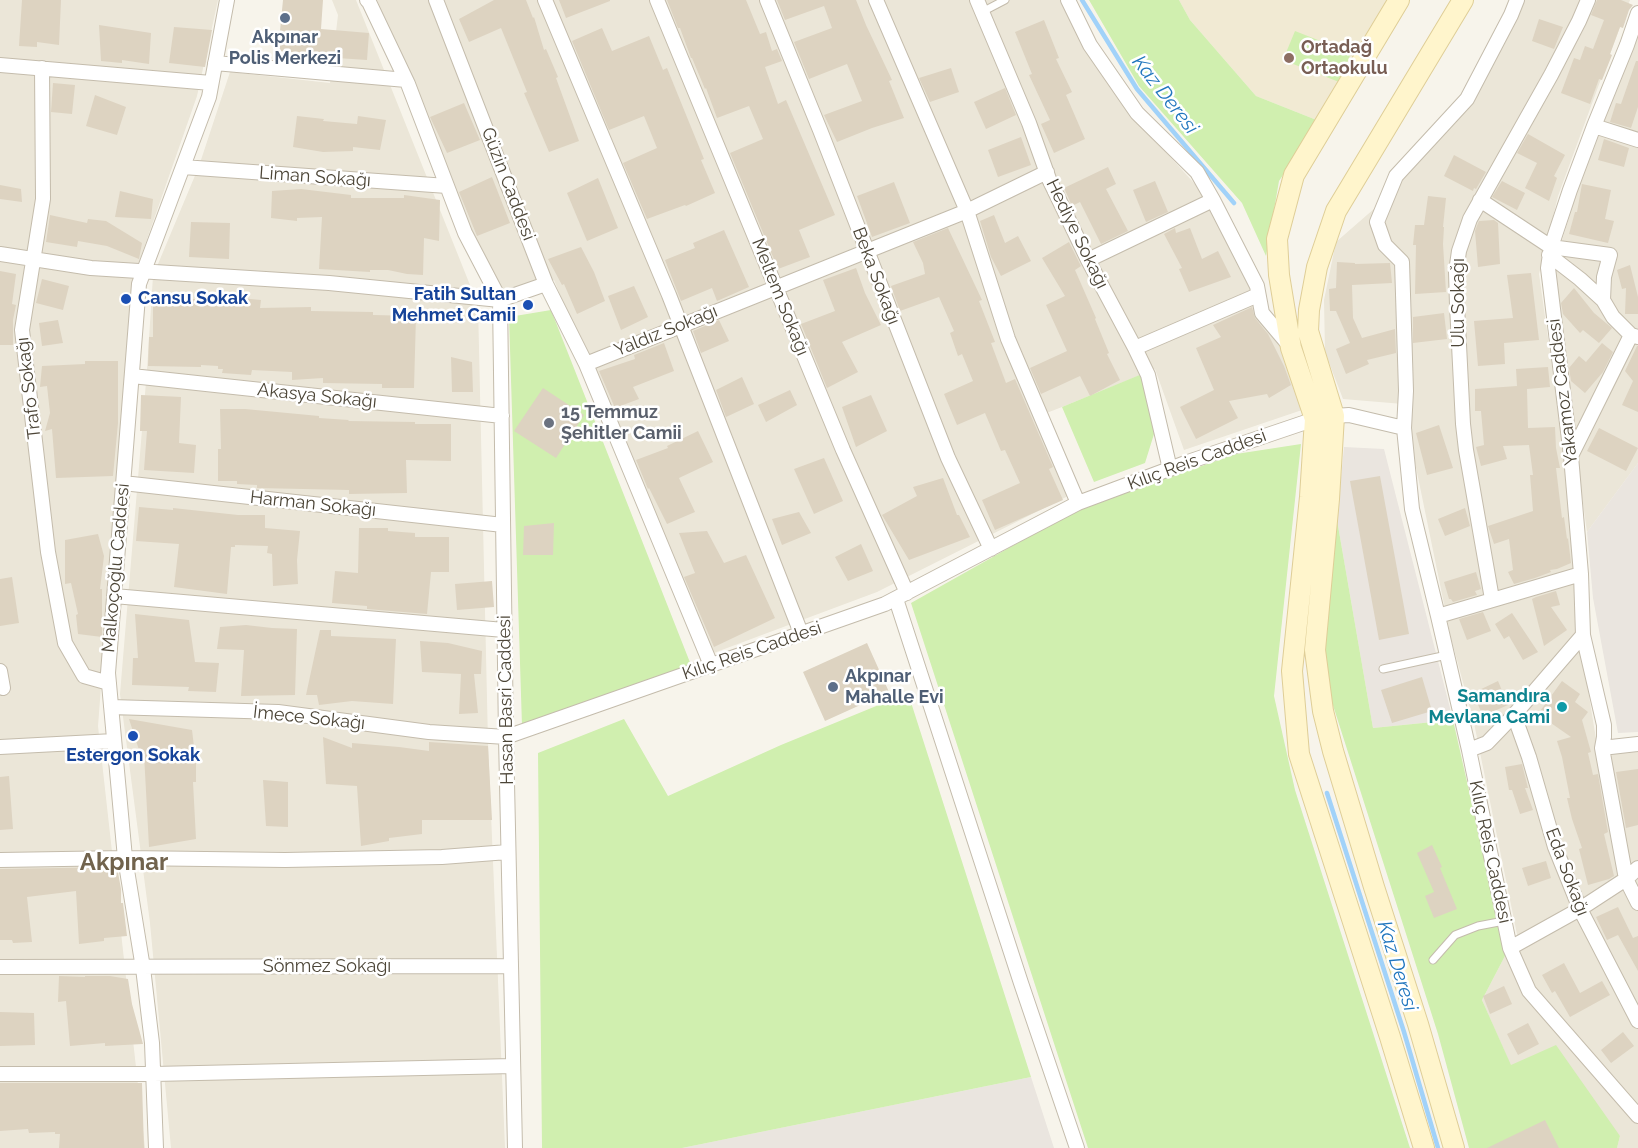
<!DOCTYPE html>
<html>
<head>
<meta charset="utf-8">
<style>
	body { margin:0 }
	canvas { display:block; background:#f7f4eb }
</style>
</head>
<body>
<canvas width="1638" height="1148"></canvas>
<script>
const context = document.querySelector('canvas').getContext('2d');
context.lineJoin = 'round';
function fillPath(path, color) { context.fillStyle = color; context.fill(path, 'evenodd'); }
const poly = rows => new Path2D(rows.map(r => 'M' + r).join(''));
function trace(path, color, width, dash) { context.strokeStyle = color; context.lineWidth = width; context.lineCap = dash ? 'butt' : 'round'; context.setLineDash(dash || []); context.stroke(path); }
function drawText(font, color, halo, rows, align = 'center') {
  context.font = font + ' Raleway,sans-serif'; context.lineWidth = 5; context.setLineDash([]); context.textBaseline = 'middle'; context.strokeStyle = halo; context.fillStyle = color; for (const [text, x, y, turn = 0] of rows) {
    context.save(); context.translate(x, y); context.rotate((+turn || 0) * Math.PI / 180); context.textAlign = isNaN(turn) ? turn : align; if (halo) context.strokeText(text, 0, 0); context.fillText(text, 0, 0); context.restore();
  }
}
const residential = poly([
	[0,0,218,0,197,96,132,282,98,726,145,1148,0,1148],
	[332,0,356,0,478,305,488,742,505,1148,171,1148,150,923,120,694,147,370,153,276,199,166,230,72,330,83,338,15],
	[377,0,1061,0,1121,103,1204,194,1266,312,1305,409,1184,450,1155,369,1062,407,1044,414,1076,492,877,592,711,654,554,280,498,295],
	[1524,0,1630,0,1558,196,1539,274,1571,502,1577,622,1620,887,1638,910,1638,1148,1617,1148,1620,1136,1511,1066,1482,1000,1506,954,1520,949,1474,723,1451,638,1403,404,1343,399,1325,352,1324,300,1336,242,1383,201,1503,45],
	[1638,32,1638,463,1587,532,1551,276,1576,195],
	[1638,751,1638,887,1630,877,1609,755]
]);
const industrial = poly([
	[1344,447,1384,449,1453,720,1373,728,1337,520],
	[1638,463,1638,732,1618,733,1593,598,1587,532],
	[1031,1077,1054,1148,682,1148]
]);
const education = poly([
	[1179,0,1389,0,1319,121,1256,96,1190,20]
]);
const green = poly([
	[1089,0,1179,0,1190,20,1256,96,1319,121,1279,181,1266,256,1242,203,1139,86],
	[1295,31,1351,53,1339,82,1283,60],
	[551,310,691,665,522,726,509,317],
	[1142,374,1154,434,1145,463,1094,482,1062,407],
	[1301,444,1274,696,1295,790,1410,1148,1088,1148,911,603,1078,509,1236,454],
	[1337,520,1373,728,1453,720,1506,954,1482,1000,1511,1065,1556,1045,1620,1136,1617,1148,1469,1148,1438,1034,1323,674],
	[908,693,1031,1077,682,1148,542,1148,538,753,624,719,668,796,781,745]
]);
const stream = poly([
	[1082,0,1137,89,1234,203],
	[1327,793,1404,1032,1438,1148]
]);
const building = poly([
	[22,0,61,0,59,45,37,42,37,47,19,46],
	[283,0,323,0,321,29,369,33,367,60,337,58,337,56,278,51],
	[494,0,526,0,533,18,534,17,544,50,546,49,558,77,556,78,579,141,549,152,524,93,527,92,501,28,469,42,459,19],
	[559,0,610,0,610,1,566,18],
	[667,0,746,0,760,34,766,32,772,51,777,49,782,61,765,67,778,104,786,100,835,215,799,230,810,257,778,269,730,153,763,139,749,106,717,118,706,88,705,89,692,58,691,58,680,28,678,28],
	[777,0,856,0,866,25,892,80,889,81,904,118,872,128,837,142,824,115,862,101,847,64,809,79,794,42,832,28,824,6,785,20],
	[1597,0,1621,0,1633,5,1629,10,1623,28,1620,27,1610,54,1612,55,1602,80,1599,79,1590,104,1561,93,1574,58,1580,60,1585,46,1593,49,1604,20,1591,15],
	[1539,19,1563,27,1554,49,1532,41],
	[1044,20,1059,58,1056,59,1072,92,1066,95,1085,139,1054,153,1041,124,1050,120,1029,75,1032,74,1015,32],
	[99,25,151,33,149,64,122,60,122,63,101,61],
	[174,27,212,30,205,67,169,63],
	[602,28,612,51,649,36,663,70,667,68,704,159,701,160,715,193,686,206,685,205,647,219,623,163,657,148,644,116,609,130,572,41],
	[1636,61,1638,61,1638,107,1631,128,1610,122,1616,103,1621,104],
	[951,68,959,92,930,102,919,78],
	[53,83,75,85,72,114,51,112],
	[1005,88,1016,115,986,129,974,102],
	[95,95,126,107,117,135,86,126],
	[464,103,480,140,447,153,430,117],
	[297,116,324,119,323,121,357,124,358,116,386,120,380,150,353,147,353,151,323,152,293,147],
	[1528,134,1565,155,1554,176,1557,178,1549,201,1525,188,1537,163,1517,153],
	[1021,137,1031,165,998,177,988,150],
	[1604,139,1629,148,1624,167,1598,160],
	[1454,155,1486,172,1476,189,1474,188,1473,191,1444,176],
	[1108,167,1116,184,1106,189,1128,231,1101,244,1080,202,1072,206,1064,188],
	[492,177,510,223,477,236,459,192],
	[598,178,618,228,587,241,567,193],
	[1155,181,1168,212,1146,222,1133,190],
	[1502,181,1525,193,1517,210,1492,197],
	[894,182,910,223,872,237,857,196],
	[1582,184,1611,190,1605,219,1614,221,1608,243,1569,234,1575,212,1577,212],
	[0,185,21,189,22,202,0,199],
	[301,189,351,195,351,198,404,198,404,195,440,200,439,241,424,238,423,275,407,274,388,270,370,270,370,272,319,269,322,217,297,218,297,221,271,218,272,191],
	[120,191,153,199,151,219,115,217],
	[1428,196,1446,198,1443,227,1444,227,1443,244,1446,292,1415,294,1416,245,1413,245,1415,225,1424,225],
	[50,215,87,223,88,219,106,221,142,243,139,259,107,246,78,241,77,247,46,242],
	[994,215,1005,243,1018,236,1031,261,1001,276,991,257,980,221],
	[1494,220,1498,223,1500,264,1478,267,1475,231,1478,223,1479,221],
	[191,222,230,223,229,259,189,257],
	[948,228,982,300,979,301,995,342,991,343,1006,383,1015,379,1053,467,1049,469,1063,500,995,530,982,500,1020,483,1005,450,1001,451,985,413,957,425,944,394,973,381,962,354,958,356,950,333,954,331,939,297,900,311,891,286,925,274,923,263,913,242],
	[1175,228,1176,233,1190,228,1202,259,1218,251,1231,277,1189,292,1179,269,1182,268,1164,234],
	[724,230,749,287,717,301,712,288,681,301,665,260,695,248,693,243],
	[1069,242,1081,266,1075,270,1096,318,1095,319,1109,353,1107,354,1120,380,1090,396,1080,376,1041,394,1030,368,1067,351,1046,305,1065,296,1042,258],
	[581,247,594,272,605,301,577,314,564,284,562,285,548,259],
	[1337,262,1355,263,1355,264,1390,263,1392,283,1352,285,1353,318,1362,338,1395,329,1396,353,1367,360,1369,364,1346,374,1336,349,1350,343,1336,311,1330,311,1329,289,1336,288],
	[1630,265,1638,297,1638,314,1625,314,1626,288,1622,289,1617,270],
	[856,268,865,293,881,325,842,342,858,372,827,388,801,324,835,311,823,280],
	[0,271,16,274,12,304,16,305,13,320,13,345,0,345],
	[1531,273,1539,340,1504,343,1505,364,1478,366,1474,321,1513,318,1507,275],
	[42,279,69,286,63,310,36,303],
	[634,286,648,317,621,330,608,296],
	[1574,288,1594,313,1612,328,1599,343,1583,330,1580,333,1563,314,1561,303],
	[197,294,261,300,260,308,311,307,311,311,373,312,373,315,416,316,414,388,382,388,382,384,323,383,323,378,292,380,292,372,252,370,251,375,222,373,223,369,218,369,218,366,201,365,201,367,148,366,149,337,153,337,153,299,196,299],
	[1252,307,1255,318,1268,334,1284,366,1291,385,1269,398,1267,394,1229,401,1238,418,1196,439,1180,407,1214,390,1196,348,1221,337,1213,325],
	[1444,313,1447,339,1413,343,1413,317],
	[58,320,63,343,42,346,39,323],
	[719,320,729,341,701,353,693,331],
	[664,343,674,371,633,387,639,399,615,408,599,371,635,359,634,355],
	[1602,343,1613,352,1603,372,1585,393,1571,381,1569,368,1579,356,1586,362],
	[1637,346,1638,346,1638,412,1622,405,1633,381,1625,371],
	[451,357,472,362,473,392,452,392],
	[85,361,118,361,118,423,113,476,56,478,52,429,45,431,50,413,47,386,40,387,42,366,85,364],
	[1548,367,1550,387,1527,389,1528,428,1555,427,1556,448,1560,468,1556,468,1562,518,1564,517,1567,539,1568,538,1571,563,1557,569,1550,570,1551,572,1535,578,1514,584,1508,572,1513,570,1509,539,1494,544,1488,526,1533,511,1530,475,1533,475,1529,445,1503,446,1507,459,1481,466,1476,447,1484,445,1481,411,1475,411,1475,389,1517,386,1516,369],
	[742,377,754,404,726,417,716,390],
	[543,388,584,415,556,458,514,431],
	[790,390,797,405,766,422,758,405],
	[141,395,181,397,179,443,196,445,194,473,144,470,147,431,140,431],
	[871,395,887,431,856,447,842,407],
	[220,409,245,409,319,416,319,418,349,420,348,421,415,422,415,424,451,424,451,461,406,460,407,493,349,494,349,490,257,488,257,485,237,484,237,481,218,481,218,449,221,449],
	[1439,425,1453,468,1427,475,1416,433],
	[1599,428,1638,448,1626,471,1587,451],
	[698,431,713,462,679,478,695,512,667,524,649,488,648,489,636,460,668,448,667,446],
	[824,458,843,501,814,514,794,469],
	[1380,476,1409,634,1379,640,1350,481],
	[943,478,957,515,959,515,970,537,909,560,882,515,917,496,913,487],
	[139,507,173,510,173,508,238,515,265,515,265,528,300,531,297,560,298,584,273,586,272,554,267,553,268,546,235,545,235,547,231,547,227,594,174,587,179,544,136,541],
	[1465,508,1470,526,1445,536,1438,519],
	[799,512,811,533,782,545,772,519],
	[554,523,553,555,523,555,524,526],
	[359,528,388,528,388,531,415,533,415,537,449,537,449,572,431,572,427,614,367,609,367,606,332,603,335,571,358,573],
	[707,531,724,563,746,555,775,618,714,647,684,577,695,573,679,533],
	[98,534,104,556,100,589,102,589,102,637,78,634,76,615,78,614,71,583,65,584,65,540],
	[861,544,873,571,848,581,835,557],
	[1476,572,1481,589,1475,591,1477,595,1453,602,1451,599,1449,599,1444,582],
	[12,577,19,623,0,626,0,579],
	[492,581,494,607,457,610,455,584],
	[1556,591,1560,605,1551,607,1567,630,1544,646,1532,599,1536,597],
	[1483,612,1491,631,1467,640,1459,619],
	[1512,613,1538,652,1523,660,1509,636,1504,639,1495,624],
	[135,614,189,620,195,662,219,663,216,692,188,691,189,687,132,685,133,658,138,658],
	[246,625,272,628,297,629,295,695,241,696,244,650,217,649,220,627],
	[320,630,331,630,331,636,396,639,393,704,352,701,319,705,317,695,306,695],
	[420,641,448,643,482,651,481,674,474,674,478,713,459,714,461,674,422,672],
	[867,643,889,692,825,721,803,672],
	[1422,677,1432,711,1392,723,1381,690],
	[1498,681,1508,705,1483,716,1473,693],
	[1562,681,1580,694,1575,702,1588,712,1582,720,1591,752,1588,753,1593,775,1598,774,1608,832,1604,834,1614,876,1609,879,1588,885,1579,849,1582,848,1572,819,1567,798,1570,798,1562,757,1557,741,1571,737,1538,714],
	[129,719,192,730,196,763,196,782,193,782,196,839,149,847,144,754,140,753],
	[323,737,352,748,352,743,399,747,429,751,429,742,488,746,492,820,422,820,422,834,389,838,389,841,361,846,357,786,326,784],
	[1522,764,1528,788,1525,788,1533,810,1520,814,1512,790,1509,790,1505,767],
	[1638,769,1638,825,1626,828,1616,772],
	[9,776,13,829,0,830,0,777],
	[263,780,288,782,288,827,266,826],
	[1432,845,1442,867,1440,868,1457,909,1434,918,1425,896,1434,892,1417,853],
	[1546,861,1551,878,1528,886,1522,868],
	[117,867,121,889,121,903,123,903,127,936,104,938,104,941,79,944,76,891,27,897,32,942,13,943,12,940,0,940,0,869],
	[1618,907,1633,938,1638,936,1638,971,1618,935,1607,940,1596,917],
	[1564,963,1580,993,1602,981,1610,995,1570,1017,1555,991,1552,993,1542,975],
	[59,976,85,977,85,976,110,976,128,979,132,1004,143,1044,105,1046,105,1043,70,1046,66,1001,58,1002],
	[1504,986,1512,1004,1490,1014,1483,996],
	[0,1012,34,1013,35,1045,0,1046],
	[1528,1023,1539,1044,1518,1055,1507,1034],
	[1623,1032,1634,1046,1611,1063,1601,1050],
	[0,1083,142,1083,144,1148,59,1148,60,1134,55,1134,55,1132,29,1133,28,1129,0,1131],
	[1545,1120,1559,1148,1487,1148]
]);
const lane = poly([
	[982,12,1005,0],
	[1383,669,1447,655],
	[1433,960,1455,935,1478,926,1504,921]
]);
const street = poly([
	[436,0,546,284,586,364],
	[545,0,669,295,801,633],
	[657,0,843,450,907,593],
	[767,0,820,130,948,458,991,549],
	[876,0,967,211,1008,339,1078,503],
	[977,0,1029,123,1049,179,1088,260,1135,348,1148,375,1170,469],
	[1068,0,1090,45,1137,113,1197,172,1213,200,1257,286,1262,313,1289,345],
	[1638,13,1627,45,1594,126,1570,190,1551,247,1548,268,1571,456,1581,574,1583,635,1604,725,1604,737,1602,748,1638,744],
	[215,63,406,80],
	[0,65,211,83],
	[42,68,43,199,22,330,48,552,65,643,84,676,109,683],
	[1594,126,1638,140],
	[183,167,447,186],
	[1480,200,1551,247,1610,255,1604,277,1603,300],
	[0,254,91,268,329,283,500,300,465,233,408,84,369,2,367,0],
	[1549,255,1580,279,1603,300,1613,317,1631,335,1638,337],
	[1088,260,1213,200],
	[1135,348,1258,295],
	[132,376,502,416],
	[1404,428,1406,391,1402,262,1385,245,1377,222,1396,176,1467,99,1511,15,1517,0],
	[1571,456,1631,335],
	[123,483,503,525],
	[114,596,504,630],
	[896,599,1021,983,1077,1148],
	[1492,599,1466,450,1463,424,1457,305,1456,272,1459,251,1470,219,1551,75,1579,21,1588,0],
	[1438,616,1581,574],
	[711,665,586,364,967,211,1047,172],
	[0,671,3,688],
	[111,707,278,712,429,732,506,737,885,604,1078,503,1188,462,1315,419,1334,416,1349,415,1404,428,1412,509,1438,616,1469,750,1510,948,1529,991,1638,1116],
	[1514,715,1529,757,1555,847,1580,909,1638,1021],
	[0,747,114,741],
	[1602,748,1626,879,1638,903],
	[1469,750,1487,743,1514,715,1583,635],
	[0,860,125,858,285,860,442,857,508,852],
	[1510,948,1580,909,1626,879,1638,868],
	[0,967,511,966],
	[0,1074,154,1074,513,1066],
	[156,1148,152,1043,143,968,125,858,108,673,139,284,209,97,227,0],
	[515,1148,506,737,500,300,546,284]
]);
const secondary = poly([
	[1399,0,1294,175,1277,239,1279,275,1291,348,1315,419,1310,497,1292,671,1299,754,1390,1037,1424,1148],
	[1454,1148,1418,1024,1374,887,1333,751,1323,711,1315,650,1329,499,1334,416,1308,331,1309,310,1317,267,1336,211,1463,0]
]);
const markers = [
	[285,18,6,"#5c6f8a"],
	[1289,58,6,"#8d6e63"],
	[126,299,6,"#1a4fb4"],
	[528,305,6,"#1a4fb4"],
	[549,423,6,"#6b7280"],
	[833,687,6,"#5c6f8a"],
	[1562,707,6,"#0f9aa8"],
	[133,736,6,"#1a4fb4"]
];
const serviceNames = [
	["Akpınar",285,38],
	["Polis Merkezi",285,59],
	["Akpınar",845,677,"left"],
	["Mahalle Evi",845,698,"left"]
];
const educationNames = [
	["Ortadağ",1301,48],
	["Ortaokulu",1301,69]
];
const streetNames = [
	["Liman Sokağı",315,177,4],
	["Güzin Caddesi",508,184,69],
	["Hediye Sokağı",1077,234,64],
	["Beka Sokağı",876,276,69],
	["Meltem Sokağı",780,297,68],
	["Ulu Sokağı",1459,303,-90],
	["Yaldız Sokağı",666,331,-22],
	["Trafo Sokağı",29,388,-97],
	["Yakamoz Caddesi",1563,392,-97],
	["Akasya Sokağı",317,396,6],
	["Kılıç Reis Caddesi",1197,460,-20],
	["Harman Sokağı",313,504,6],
	["Malkoçoğlu Caddesi",116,568,-85],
	["Kılıç Reis Caddesi",752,651,-19],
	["Hasan Basri Caddesi",506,700,-91],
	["İmece Sokağı",309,718,6],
	["Kılıç Reis Caddesi",1490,852,78],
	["Eda Sokağı",1567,872,69],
	["Sönmez Sokağı",327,967]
];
const transitNames = [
	["Fatih Sultan",516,295],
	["Mehmet Camii",516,316],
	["Cansu Sokak",138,299,"left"],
	["Estergon Sokak",133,756,"center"]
];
const worshipNames = [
	["15 Temmuz",561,413],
	["Şehitler Camii",561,434]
];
const cultureNames = [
	["Samandıra",1550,697],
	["Mevlana Cami",1550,718]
];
const waterNames = [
	["Kaz Deresi",1165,95,52],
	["Kaz Deresi",1397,966,73]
];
const districtNames = [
	["Akpınar",124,863]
];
fillPath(residential, '#ebe6d8');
fillPath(industrial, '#eae5df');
fillPath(education, '#f1ead3');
fillPath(green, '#d0efaf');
trace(stream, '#a1d2f9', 4.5);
fillPath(building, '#ddd3c1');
trace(lane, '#c4bcac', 9);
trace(street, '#c4bcac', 16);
trace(secondary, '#dfce97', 22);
trace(lane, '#fff', 7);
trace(street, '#fff', 14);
trace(secondary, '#fff5cc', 20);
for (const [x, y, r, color] of markers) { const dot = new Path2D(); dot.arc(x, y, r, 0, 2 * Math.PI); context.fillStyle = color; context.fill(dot); trace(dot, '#fff', 2); }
drawText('bold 18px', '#4e5e75', '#fff', serviceNames);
drawText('bold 18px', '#785e54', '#fff', educationNames, 'left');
drawText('18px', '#4c4537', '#fff', streetNames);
drawText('bold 18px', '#164399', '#fff', transitNames, 'right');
drawText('bold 18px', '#5b616d', '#fff', worshipNames, 'left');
drawText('bold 18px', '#0d838f', '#fff', cultureNames, 'right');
drawText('italic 20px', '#2076be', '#fff', waterNames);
drawText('bold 24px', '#71634d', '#fff', districtNames);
</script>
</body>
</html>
